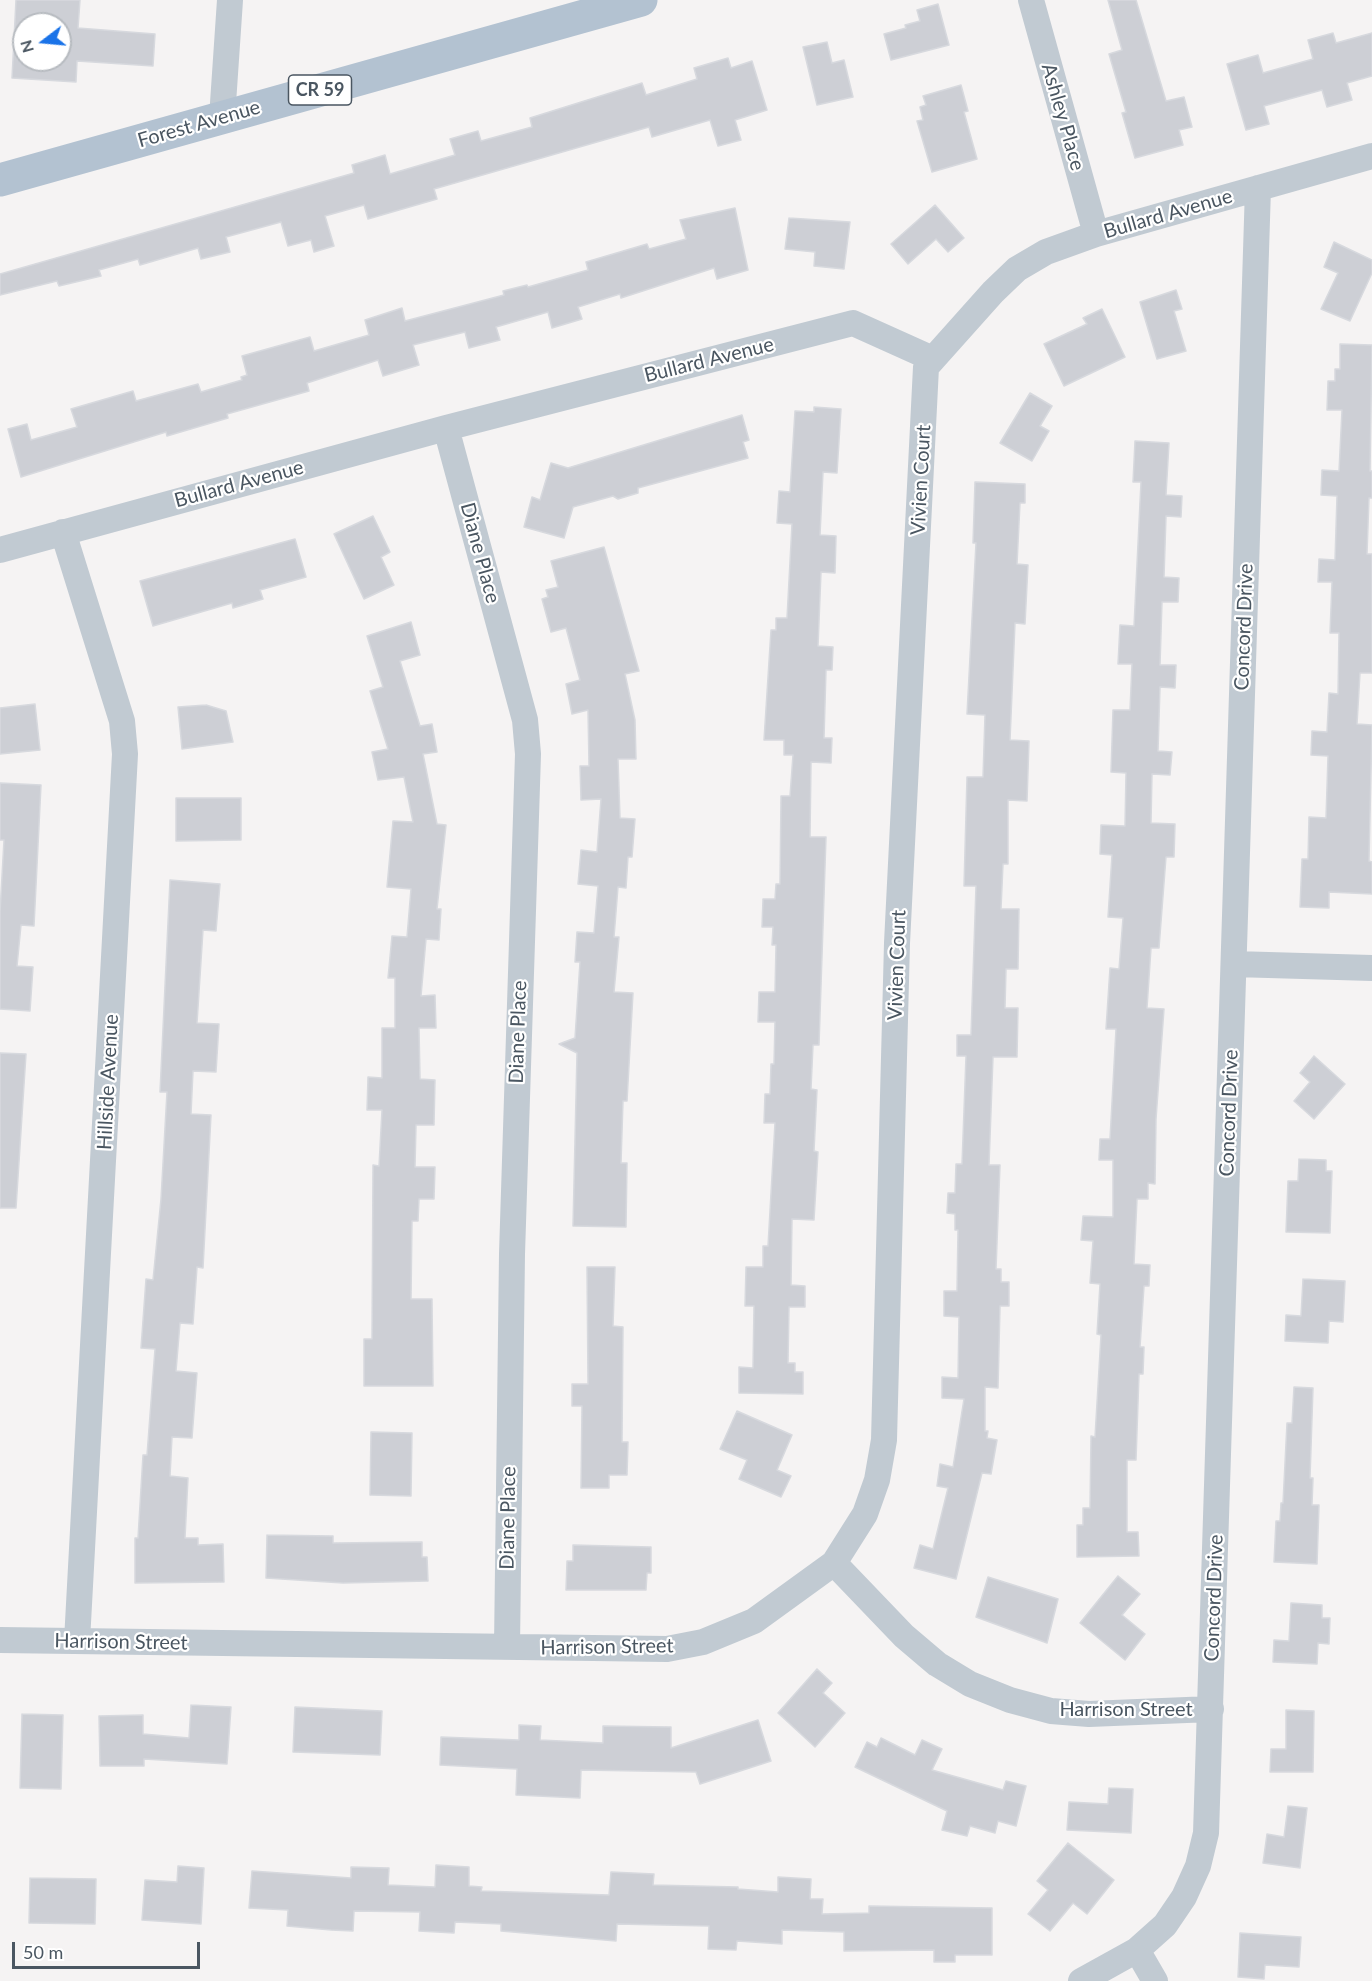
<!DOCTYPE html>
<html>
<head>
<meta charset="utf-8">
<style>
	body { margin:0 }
	#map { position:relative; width:1372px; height:1981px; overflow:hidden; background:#f5f3f3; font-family:Lato,sans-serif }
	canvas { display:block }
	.north { position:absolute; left:12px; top:12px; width:60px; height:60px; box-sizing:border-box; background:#fff; border:2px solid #b7bbc0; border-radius:50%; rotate:254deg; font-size:16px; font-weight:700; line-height:24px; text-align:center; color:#4a5661 }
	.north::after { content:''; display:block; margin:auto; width:21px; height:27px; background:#1a73e8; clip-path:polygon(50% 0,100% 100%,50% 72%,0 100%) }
	.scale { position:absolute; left:12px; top:1942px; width:188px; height:27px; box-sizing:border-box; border:3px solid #4a5661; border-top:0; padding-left:8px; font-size:18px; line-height:21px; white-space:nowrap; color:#4a5661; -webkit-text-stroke:4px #fff; paint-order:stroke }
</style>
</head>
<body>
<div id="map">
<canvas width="1372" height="1981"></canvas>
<div class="north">N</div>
<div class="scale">50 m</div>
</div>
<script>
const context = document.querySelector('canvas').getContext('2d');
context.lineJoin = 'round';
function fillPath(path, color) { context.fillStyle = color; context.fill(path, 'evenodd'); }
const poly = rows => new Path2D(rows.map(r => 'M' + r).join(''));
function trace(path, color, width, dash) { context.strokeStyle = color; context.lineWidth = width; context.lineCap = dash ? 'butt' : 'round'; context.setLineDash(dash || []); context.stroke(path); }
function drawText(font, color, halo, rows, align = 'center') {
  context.font = font + ' Lato,sans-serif'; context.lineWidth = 4.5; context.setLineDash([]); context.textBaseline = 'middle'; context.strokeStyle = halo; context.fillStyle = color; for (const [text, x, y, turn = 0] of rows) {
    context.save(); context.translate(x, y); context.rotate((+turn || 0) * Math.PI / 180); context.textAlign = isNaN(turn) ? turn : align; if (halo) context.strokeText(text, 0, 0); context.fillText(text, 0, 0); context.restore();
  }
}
const building = poly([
	[16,0,80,0,78,28,155,34,153,66,77,61,76,82,12,78,16,0],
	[24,24,60,24,60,60,24,60,24,24],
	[1108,0,1136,0,1166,101,1184,97,1192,127,1179,130,1183,145,1135,158,1122,113,1126,112,1109,54,1122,50,1108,0],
	[938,4,949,45,891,60,884,34,906,28,905,25,920,21,917,10,938,4],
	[1333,33,1336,43,1372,33,1372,76,1347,83,1352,100,1327,107,1322,90,1264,106,1269,124,1246,130,1227,64,1258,55,1263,73,1313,59,1308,40,1333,33],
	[827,42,832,63,844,60,853,97,817,105,803,47,827,42],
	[728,58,731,68,752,61,767,110,735,120,741,140,718,146,710,120,652,137,649,127,434,189,437,199,368,219,364,205,325,216,334,246,314,252,311,240,288,246,281,222,226,237,230,252,201,259,198,248,140,265,138,259,99,270,101,276,59,286,57,281,0,295,0,274,354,173,352,165,385,155,390,174,455,155,450,139,478,131,481,141,532,127,530,118,642,83,646,95,697,79,694,68,728,58],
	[961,85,968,111,964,112,977,159,932,172,917,121,923,120,920,107,926,105,923,96,961,85],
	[935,205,964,238,948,252,936,239,908,264,891,244,935,205],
	[735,208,748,270,717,279,714,268,621,298,620,294,578,307,582,319,552,328,548,312,496,327,500,340,469,348,465,332,413,345,419,365,383,376,378,360,307,383,309,391,227,414,228,418,167,436,166,432,21,477,8,429,27,424,31,440,77,427,71,409,133,391,136,401,198,384,201,392,242,380,241,377,247,375,242,356,310,337,314,351,369,335,365,320,402,308,405,321,504,295,503,291,527,285,528,287,588,270,586,262,647,244,649,249,686,239,680,220,735,208],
	[789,218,850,222,844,269,814,266,815,252,785,249,789,218],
	[1334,242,1372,260,1372,273,1350,321,1321,309,1338,273,1324,267,1334,242],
	[1176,290,1182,309,1174,311,1186,351,1157,359,1140,302,1176,290],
	[1102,309,1125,357,1064,386,1044,344,1087,324,1083,318,1102,309],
	[1340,344,1372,345,1370,471,1372,471,1372,498,1369,498,1367,554,1372,554,1372,673,1360,673,1357,724,1372,725,1369,861,1372,862,1372,894,1329,892,1329,908,1300,907,1302,859,1308,859,1309,817,1326,818,1328,756,1311,755,1312,731,1327,732,1329,693,1338,694,1339,633,1330,633,1332,582,1318,582,1319,559,1335,560,1337,496,1321,495,1322,470,1339,471,1342,410,1327,410,1328,381,1335,381,1335,369,1340,369,1340,344],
	[1030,393,1052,406,1040,426,1049,431,1032,461,1000,443,1030,393],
	[814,407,841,409,837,473,823,472,820,535,836,536,835,573,821,572,818,646,833,647,832,670,826,670,824,738,832,738,831,763,811,762,810,837,826,837,819,1045,813,1045,811,1089,817,1090,814,1151,818,1152,814,1220,792,1219,791,1285,805,1286,805,1307,789,1307,788,1363,795,1363,795,1372,803,1372,803,1394,739,1393,739,1367,753,1368,754,1306,745,1306,746,1267,763,1267,763,1246,768,1246,775,1123,764,1123,765,1094,770,1094,771,1064,774,1064,775,1022,758,1022,759,992,775,992,776,945,772,945,773,927,762,927,763,899,775,899,776,884,780,884,781,796,790,796,793,755,784,755,784,740,764,740,771,630,776,630,776,618,787,618,792,524,777,523,779,491,790,492,795,411,814,412,814,407],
	[742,415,749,440,743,442,748,458,638,488,638,493,618,499,613,496,573,507,564,538,524,527,532,497,540,500,551,463,568,468,742,415],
	[1135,441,1169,443,1166,495,1182,496,1181,517,1166,516,1164,577,1179,578,1178,602,1162,602,1160,665,1176,665,1175,688,1160,687,1158,751,1172,752,1170,775,1152,774,1151,823,1175,824,1174,857,1166,857,1159,948,1151,948,1147,1008,1164,1009,1156,1119,1155,1184,1148,1183,1148,1199,1137,1199,1134,1264,1150,1265,1149,1286,1144,1286,1140,1347,1144,1347,1143,1374,1139,1374,1136,1460,1127,1460,1127,1532,1138,1532,1139,1556,1077,1557,1077,1525,1083,1525,1083,1508,1090,1508,1091,1436,1095,1437,1101,1335,1097,1334,1100,1284,1090,1283,1093,1241,1081,1240,1083,1216,1113,1217,1113,1160,1099,1160,1100,1139,1110,1139,1116,1029,1106,1029,1110,968,1119,969,1123,918,1108,917,1112,855,1100,854,1101,825,1125,826,1126,773,1111,772,1113,710,1130,710,1132,664,1118,664,1120,625,1134,626,1141,482,1133,482,1135,441],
	[975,482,1025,484,1025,503,1020,503,1017,564,1028,565,1025,624,1015,623,1010,740,1029,741,1027,801,1008,800,1008,864,1003,864,1001,909,1019,909,1018,969,1006,969,1005,1008,1018,1008,1017,1057,993,1057,989,1165,1000,1165,996,1269,1001,1269,1001,1282,1009,1282,1009,1306,1000,1306,998,1388,985,1387,985,1431,988,1431,987,1438,997,1440,991,1474,982,1473,956,1579,914,1568,920,1545,933,1549,948,1488,937,1486,940,1464,953,1467,964,1399,942,1398,942,1377,958,1378,959,1317,944,1316,944,1291,957,1291,958,1230,955,1230,955,1214,947,1213,948,1193,955,1193,956,1164,962,1164,966,1056,957,1056,957,1035,971,1035,976,886,964,886,967,777,983,777,985,715,967,714,976,543,973,543,975,482],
	[373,516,390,552,381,557,394,585,364,599,334,534,373,516],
	[295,539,306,577,260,590,263,599,233,608,232,603,153,626,140,581,295,539],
	[604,547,639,671,625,674,635,720,636,759,618,759,620,818,635,819,632,857,628,857,626,888,618,887,614,937,619,937,614,992,633,993,627,1101,623,1101,621,1163,627,1163,626,1227,573,1226,577,1053,559,1044,575,1038,580,962,575,962,577,932,594,933,598,886,578,884,581,850,597,852,601,799,581,800,580,766,589,766,588,710,572,714,566,684,580,680,566,628,551,632,542,599,548,597,546,590,558,587,551,561,604,547],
	[411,622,420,655,400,661,420,726,432,724,437,752,423,754,437,824,446,825,437,909,441,909,439,940,426,939,421,996,435,995,436,1028,419,1028,420,1079,435,1080,434,1125,416,1125,415,1167,435,1167,434,1199,419,1199,418,1221,412,1221,411,1299,432,1299,433,1386,364,1386,364,1339,372,1339,373,1165,379,1166,382,1110,367,1110,368,1077,382,1078,382,1028,395,1028,395,978,388,978,392,936,407,937,411,889,387,887,393,821,413,822,404,777,378,780,372,752,388,749,370,691,383,687,367,636,411,622],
	[35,704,40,750,0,754,0,708,35,704],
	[206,705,226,711,233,742,182,749,178,707,206,705],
	[0,783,41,785,34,926,21,925,17,966,33,967,30,1011,0,1009,0,912,4,840,0,840,0,783],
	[176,798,241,798,241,840,176,841,176,798],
	[170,880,220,884,216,931,203,930,197,1023,219,1024,216,1072,193,1071,191,1114,211,1115,203,1268,197,1267,193,1324,180,1323,176,1371,197,1373,192,1438,172,1437,170,1476,188,1478,185,1538,198,1538,198,1545,223,1544,224,1582,135,1583,135,1538,138,1538,143,1455,147,1455,155,1349,141,1348,146,1279,153,1280,161,1199,167,1092,160,1092,170,880],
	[0,1053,26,1054,16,1208,0,1208,0,1053],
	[1314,1056,1345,1084,1314,1119,1294,1101,1310,1082,1300,1073,1314,1056],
	[1299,1159,1326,1160,1326,1171,1332,1171,1330,1233,1286,1232,1288,1181,1298,1181,1299,1159],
	[587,1267,615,1267,613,1326,623,1327,622,1442,628,1442,627,1475,609,1475,609,1488,581,1488,582,1406,572,1406,572,1384,588,1384,587,1267],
	[1303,1279,1345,1281,1343,1322,1329,1321,1328,1343,1285,1341,1286,1315,1301,1316,1303,1279],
	[1294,1387,1313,1388,1310,1478,1313,1478,1312,1505,1319,1505,1317,1564,1274,1562,1276,1521,1280,1521,1281,1503,1283,1503,1287,1423,1292,1423,1294,1387],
	[737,1411,792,1435,777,1470,791,1476,781,1497,739,1479,747,1460,720,1449,737,1411],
	[371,1432,412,1433,411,1496,370,1495,371,1432],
	[267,1535,333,1536,333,1543,422,1542,422,1557,427,1557,428,1581,343,1583,266,1578,267,1535],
	[573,1545,651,1547,651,1573,647,1573,646,1590,566,1590,567,1561,573,1561,573,1545],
	[1118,1576,1140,1594,1122,1615,1145,1634,1125,1660,1080,1623,1118,1576],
	[988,1577,1058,1599,1047,1643,976,1617,988,1577],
	[1291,1603,1322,1605,1322,1618,1330,1618,1329,1644,1318,1643,1317,1664,1273,1662,1274,1640,1289,1641,1291,1603],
	[817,1669,832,1683,823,1693,845,1713,815,1747,778,1713,817,1669],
	[191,1705,231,1707,227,1764,144,1759,144,1766,100,1766,99,1716,143,1715,143,1734,189,1738,191,1705],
	[295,1707,382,1711,380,1755,293,1752,295,1707],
	[1286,1710,1314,1711,1313,1772,1270,1772,1271,1749,1286,1749,1286,1710],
	[22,1714,63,1715,61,1789,20,1788,22,1714],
	[758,1720,771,1761,700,1784,696,1772,581,1770,580,1798,516,1795,517,1769,440,1765,441,1737,519,1740,519,1725,541,1726,540,1740,603,1743,603,1726,671,1727,671,1748,758,1720],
	[881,1738,915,1755,922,1740,942,1749,932,1770,1003,1790,1006,1781,1026,1786,1016,1826,998,1821,995,1833,970,1826,967,1836,942,1830,947,1811,855,1767,867,1742,877,1747,881,1738],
	[1109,1788,1133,1789,1131,1833,1067,1830,1069,1802,1108,1804,1109,1788],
	[1288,1806,1307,1808,1300,1868,1263,1863,1267,1834,1284,1837,1288,1806],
	[1068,1843,1114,1880,1087,1914,1073,1903,1050,1931,1028,1914,1048,1890,1037,1881,1068,1843],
	[436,1865,469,1867,469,1886,482,1887,481,1891,609,1895,611,1872,654,1874,653,1885,738,1887,738,1889,778,1892,778,1877,811,1879,810,1899,823,1899,822,1914,869,1913,869,1906,992,1908,992,1955,955,1955,955,1962,934,1962,934,1950,844,1951,844,1932,782,1930,782,1944,737,1941,736,1950,708,1949,709,1926,617,1924,616,1941,501,1931,501,1924,455,1922,454,1933,419,1931,420,1912,354,1911,353,1931,331,1930,287,1926,288,1910,249,1908,252,1871,351,1878,351,1867,389,1868,388,1885,435,1887,436,1865],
	[178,1866,204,1868,201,1924,142,1920,145,1880,177,1882,178,1866],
	[30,1878,96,1879,95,1924,29,1923,30,1878],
	[1240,1933,1301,1937,1299,1967,1265,1965,1264,1979,1238,1977,1240,1933]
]);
const minor = poly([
	[1031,0,1096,234],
	[222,118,230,0],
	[446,428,525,720,528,754,512,1254,507,1647],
	[63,532,122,721,125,754,77,1641],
	[0,550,446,428,853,323,933,359],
	[1234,964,1372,968],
	[834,1563,904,1636,937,1664,970,1684,1010,1700,1051,1711,1089,1714,1211,1709],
	[0,1640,667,1649,703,1642,754,1621,834,1563,865,1514,877,1480,884,1440,897,943,926,367,993,292,1017,269,1046,252,1096,234,1372,156],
	[1137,1950,1155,1981],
	[1081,1981,1137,1950,1165,1925,1184,1897,1198,1866,1206,1833,1258,188]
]);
const primary = poly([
	[0,180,641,0]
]);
const shields = [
	[320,90,63]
];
const shieldNames = [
	["CR 59",320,90]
];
const streetNames = [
	["Ashley Place",1063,117,74],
	["Forest Avenue",199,124,-16],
	["Bullard Avenue",1168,214,-16],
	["Bullard Avenue",709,360,-14],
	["Vivien Court",921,480,-87],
	["Bullard Avenue",239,484,-15],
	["Diane Place",480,553,75],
	["Concord Drive",1244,627,-88],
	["Vivien Court",897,965,-88],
	["Diane Place",518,1032,-88],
	["Hillside Avenue",108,1082,-87],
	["Concord Drive",1229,1113,-88],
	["Diane Place",508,1518,-89],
	["Concord Drive",1214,1598,-88],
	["Harrison Street",121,1642,1],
	["Harrison Street",607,1647,-1],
	["Harrison Street",1126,1710]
];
fillPath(building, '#cdcfd5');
trace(building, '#d7d9de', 1.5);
trace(minor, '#c1cad2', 26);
trace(primary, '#b3c2d1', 33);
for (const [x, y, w] of shields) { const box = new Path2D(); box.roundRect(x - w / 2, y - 15, w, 30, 4.5); context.fillStyle = '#fff'; context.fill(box); trace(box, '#4a5661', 1.5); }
drawText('bold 18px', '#4a5661', null, shieldNames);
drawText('20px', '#4a5661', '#fff', streetNames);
</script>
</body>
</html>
